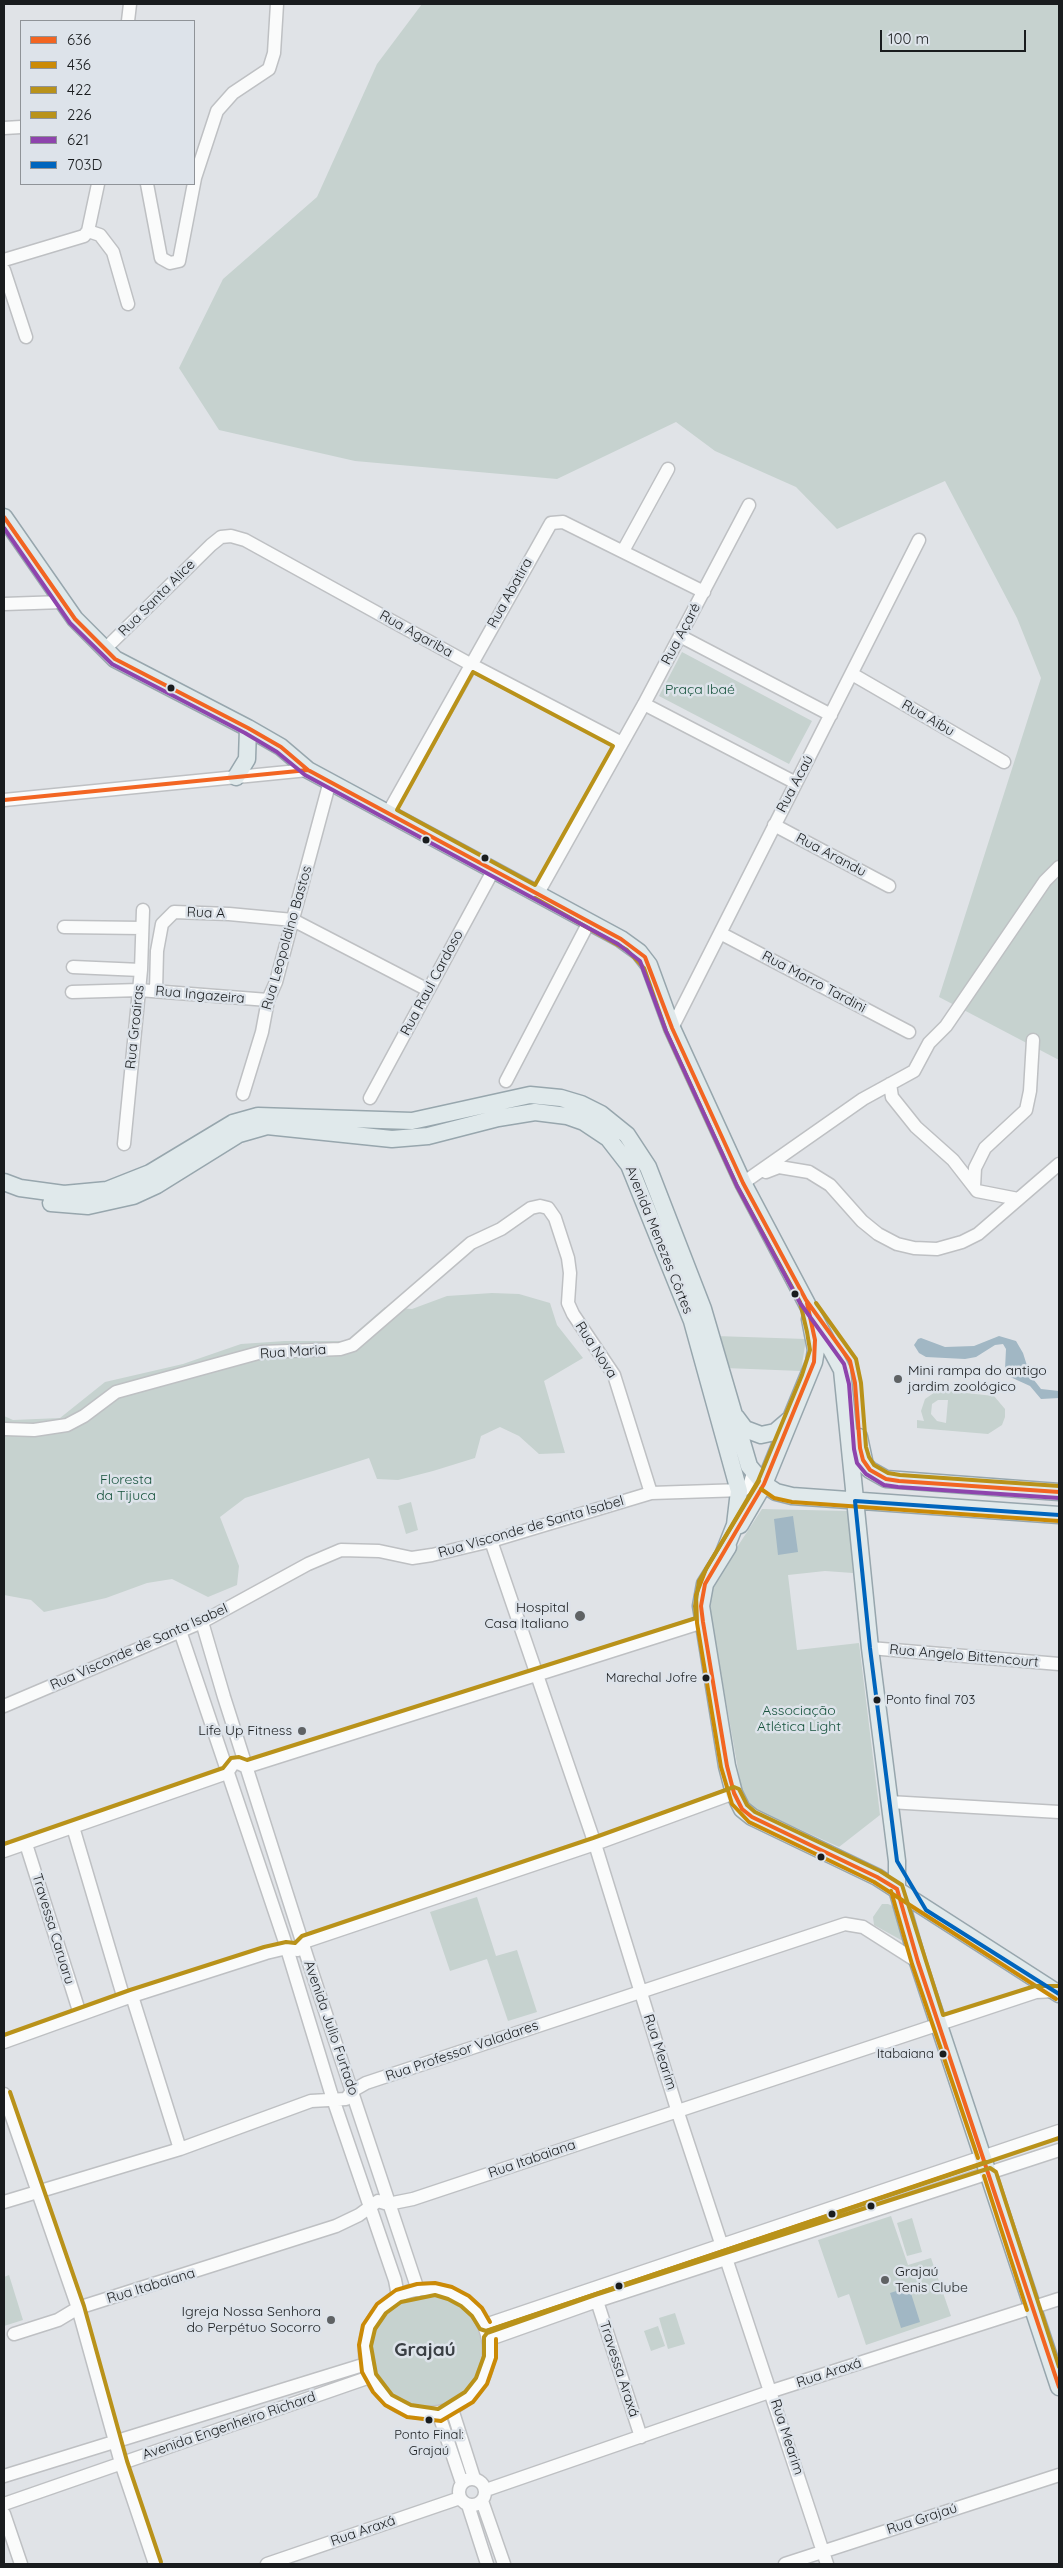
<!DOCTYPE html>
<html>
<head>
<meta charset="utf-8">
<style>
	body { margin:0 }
	#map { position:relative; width:1063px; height:2568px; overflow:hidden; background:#e0e3e7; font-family:Quicksand,sans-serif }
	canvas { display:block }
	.frame { position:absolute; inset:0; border:5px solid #191c1e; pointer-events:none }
	.legend { position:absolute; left:20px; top:20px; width:175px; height:165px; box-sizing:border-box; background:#dde3ea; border:1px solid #8f9398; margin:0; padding:6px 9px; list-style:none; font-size:15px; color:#191c1e }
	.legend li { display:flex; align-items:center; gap:10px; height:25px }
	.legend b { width:25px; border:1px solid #8f9398 }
	.scale { position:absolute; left:880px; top:30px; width:146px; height:22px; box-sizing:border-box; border:2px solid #191c1e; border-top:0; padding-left:6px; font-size:15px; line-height:18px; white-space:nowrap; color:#191c1e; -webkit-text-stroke:4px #dde3ea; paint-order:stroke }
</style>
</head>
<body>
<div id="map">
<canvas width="1063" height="2568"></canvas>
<div class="frame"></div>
<ul class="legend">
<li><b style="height:6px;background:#f26522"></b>636</li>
<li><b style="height:6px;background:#cb8a06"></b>436</li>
<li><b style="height:6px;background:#b9921a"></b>422</li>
<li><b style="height:6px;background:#b9921a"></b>226</li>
<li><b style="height:6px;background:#8e44ad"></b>621</li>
<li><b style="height:6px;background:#0065bd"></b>703D</li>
</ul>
<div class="scale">100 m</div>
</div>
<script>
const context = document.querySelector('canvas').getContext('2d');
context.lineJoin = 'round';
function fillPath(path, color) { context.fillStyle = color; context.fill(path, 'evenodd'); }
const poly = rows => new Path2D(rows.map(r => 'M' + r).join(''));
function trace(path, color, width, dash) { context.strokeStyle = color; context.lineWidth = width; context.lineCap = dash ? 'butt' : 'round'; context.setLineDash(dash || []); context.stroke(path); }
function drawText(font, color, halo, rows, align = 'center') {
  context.font = font + ' Quicksand,sans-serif'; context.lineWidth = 5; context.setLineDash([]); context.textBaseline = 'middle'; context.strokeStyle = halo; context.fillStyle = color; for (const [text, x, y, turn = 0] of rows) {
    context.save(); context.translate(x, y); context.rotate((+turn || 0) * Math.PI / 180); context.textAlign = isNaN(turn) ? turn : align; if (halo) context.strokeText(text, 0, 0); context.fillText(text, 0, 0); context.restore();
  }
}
const green = poly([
	[422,4,1059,4,1059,1060,939,997,1041,678,1017,618,945,481,837,529,796,487,715,451,676,422,557,479,355,461,219,430,179,368,223,279,317,197,377,64],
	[682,652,812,721,789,764,659,696],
	[492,1293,519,1294,550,1303,557,1325,583,1358,544,1381,565,1453,539,1454,519,1436,500,1427,481,1436,475,1458,433,1471,398,1480,377,1479,369,1458,245,1498,220,1517,239,1566,237,1585,208,1597,172,1579,147,1583,106,1598,44,1612,31,1600,4,1595,4,1416,13,1420,60,1418,105,1382,183,1364,241,1344,285,1341,346,1341,385,1307,412,1309,447,1296],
	[716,1336,806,1339,801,1371,725,1368],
	[938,1390,994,1396,1005,1409,1005,1417,1002,1425,988,1434,917,1428,917,1420,924,1421,921,1411,925,1399],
	[938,1400,948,1400,946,1423,937,1421,931,1414,932,1404],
	[411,1502,418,1530,406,1534,398,1506],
	[762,1509,848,1511,853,1573,825,1571,788,1575,797,1650,859,1643,880,1815,839,1847,757,1810,747,1802,742,1792,709,1605,713,1584],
	[477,1897,496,1956,517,1950,537,2012,508,2021,487,1959,450,1971,430,1912],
	[882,1904,888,1904,902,1910,910,1945,874,1925,873,1917],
	[891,2216,908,2265,931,2258,951,2316,866,2345,849,2294,838,2298,818,2240],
	[912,2218,922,2252,907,2256,897,2223],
	[9,2275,23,2320,4,2326,4,2277],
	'370 2352a56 56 0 1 1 112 0a56 56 0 1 1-112 0Z',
	[675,2313,685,2344,668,2349,659,2318],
	[658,2326,665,2346,651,2351,644,2331]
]);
const water = poly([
	[999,1336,1016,1341,1023,1353,1030,1375,1041,1389,1059,1391,1059,1398,1041,1399,1030,1386,1008,1376,1005,1369,1006,1349,1003,1344,995,1345,976,1357,965,1359,926,1357,919,1353,914,1345,918,1339,921,1338,945,1347,974,1346],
	[793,1516,798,1552,778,1555,774,1519],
	[909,2287,920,2322,901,2328,890,2293]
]);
const minor = poly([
	[128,21,130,4],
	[4,128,21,127],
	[147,184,161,258,170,263,179,261,195,178,217,111,233,93,269,69,274,53,277,4],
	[88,231,100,235,113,252,128,304],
	[88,231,98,184],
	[4,260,84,236,88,231],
	[4,270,26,337],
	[623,551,668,469],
	[4,604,63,602],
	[680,636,831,715],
	[104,650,211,545,221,537,231,536,245,540,470,664,622,743],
	[852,674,1004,762],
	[644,704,796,783],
	[4,800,308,770],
	[388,813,551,523,563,522,704,592],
	[774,825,889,886],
	[538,893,644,704,749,505],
	[64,927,142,928],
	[720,933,909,1032],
	[73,967,141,970],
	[156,991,157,951,162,924,174,912,229,914,293,920,428,990],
	[72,992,139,990,268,1000],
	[672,1028,919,540],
	[506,1081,589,922],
	[890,1084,892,1097,916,1127,953,1160,974,1187],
	[243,1094,262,1032,268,1000,276,982,330,781],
	[370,1098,494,869],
	[124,1144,141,970,143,910],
	[766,1172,779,1167,809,1172,830,1185,862,1221,878,1234,897,1244,914,1248,937,1249,962,1242,978,1234,1059,1164],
	[743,1183,863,1099,914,1071,929,1043,946,1026,1045,881,1059,867],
	[1018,1199,977,1191,974,1187,975,1168,985,1148,1026,1110,1030,1091,1033,1040],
	[5,1429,34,1430,67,1425,84,1416,116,1392,262,1352,340,1349,353,1345,471,1243,501,1229,531,1208,540,1206,548,1208,555,1218,568,1258,570,1273,568,1303,573,1314,614,1375,651,1493],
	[491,1541,595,1844,680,2119,827,2564],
	[202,1622,224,1697,307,1957,418,2290],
	[180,1631,284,1939,331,2093,395,2280,398,2296],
	[870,1648,1059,1664],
	[4,1706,202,1622,308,1564,341,1550,379,1551,412,1558,432,1555,491,1541,651,1493,743,1490,749,1486,753,1474],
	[889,1802,1059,1812],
	[73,1827,124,1999],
	[26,1844,80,2014],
	[4,1851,227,1773,233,1764,238,1763,246,1767,703,1622],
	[132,1996,180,2149],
	[4,2042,132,1996,266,1953,287,1948,298,1950,304,1942,595,1844,734,1793],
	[4,2094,78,2308,121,2463,155,2564],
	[4,2202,180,2149,311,2101,346,2099,352,2091,366,2083,845,1924,863,1927,918,1962],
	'365 2351a62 62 0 1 1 124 0a62 62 0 1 1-124 0Z',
	[597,2301,641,2437],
	[485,2325,1059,2131],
	[14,2334,58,2320,78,2308,336,2226,359,2215,378,2201,388,2204,413,2199,1036,1992,1055,1991],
	[490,2339,597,2301,1059,2150],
	[452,2409,474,2478],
	[439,2415,462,2483],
	[4,2476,366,2364],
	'459 2492a13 13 0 1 1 26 0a13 13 0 1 1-26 0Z',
	[486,2490,772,2391,1059,2299],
	[482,2501,504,2564],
	[4,2504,370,2377],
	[468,2505,487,2564],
	[4,2514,21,2564],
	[267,2564,460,2498],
	[785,2564,1059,2475]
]);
const major = poly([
	[4,517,75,619,115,659,248,728,281,747,308,770,621,939,639,952,649,965,672,1028,743,1183,842,1370,870,1648,897,1861,897,1889,918,1962,1059,2387],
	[236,777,247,759,248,728],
	[4,1182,20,1188,64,1194,107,1190,150,1173,233,1123,258,1116,412,1121,530,1095,561,1098,581,1104,601,1114,627,1135,648,1167,703,1309,749,1466,764,1484,776,1492,792,1496,1059,1515],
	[51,1203,88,1206,133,1196,157,1185,239,1134,267,1126,392,1139,428,1136,498,1118,535,1112,567,1116,584,1122,608,1138,629,1165,692,1321,739,1491,735,1525,723,1555],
	[736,1417,745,1429,761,1435,775,1432,789,1420],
	[859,1437,865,1465,870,1470,886,1479,1059,1492],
	[740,1525,764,1484,814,1362,816,1350,810,1319],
	[728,1547,705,1584,701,1606,727,1766,734,1793,742,1809,752,1817,877,1877,1059,1994]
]);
const bus1 = poly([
	[4,517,75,619,115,659,248,728,281,747,308,770,621,939,645,957,672,1028,743,1183,806,1300,850,1361,855,1383,860,1448,863,1460,870,1470,886,1479,899,1481,1059,1492],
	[4,800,308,770],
	[807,1303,815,1340,814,1362,764,1484,705,1584,701,1606,703,1622,727,1766,734,1793,742,1809,752,1817,877,1877,897,1889],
	[897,1889,918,1962,1059,2387]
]);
const bus2 = poly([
	[759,1481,706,1569,696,1595,697,1623,721,1767,732,1804,749,1822,874,1882,1056,1999],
	[761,1489,774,1498,792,1502,1059,1521],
	[891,1891,912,1964,978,2158],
	[984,2176,1027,2310],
	[490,2322,482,2308,469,2296,452,2287,435,2283,417,2284,396,2290,377,2304,363,2325,359,2345,362,2372,373,2392,385,2405,407,2417,441,2421,473,2402,487,2384,496,2358,496,2339],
	[487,2331,986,2162]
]);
const bus3 = poly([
	[473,672,613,746,535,885,397,810,473,672],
	[816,1303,856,1359,861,1383,866,1447,869,1457,874,1465,888,1473,900,1475,1059,1486],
	[4,1844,223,1768,231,1758,239,1757,247,1760,696,1618,695,1606,699,1581,758,1481,802,1375,810,1350,807,1332,800,1302,737,1186,666,1031,644,968,627,950,535,898],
	[4,2035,130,1990,264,1947,286,1942,295,1943,302,1936,593,1838,734,1787,739,1789,747,1805,755,1812,880,1871,902,1885,943,2015,1035,1986,1059,1986],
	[10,2092,84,2306,127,2461,161,2562]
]);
const bus4 = poly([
	[1059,2138,486,2331,480,2329,472,2316,461,2306,448,2299,435,2295,401,2302,386,2313,375,2329,371,2346,376,2374,392,2395,411,2405,438,2409,465,2392,476,2378,484,2356,484,2337,487,2333,595,2295,990,2168,996,2172,1059,2367]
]);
const bus5 = poly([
	[4,528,70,623,112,664,245,733,277,752,305,775,618,944,640,961,666,1031,737,1186,800,1303,844,1364,849,1384,854,1449,857,1463,866,1474,884,1485,898,1487,1059,1498]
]);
const bus6 = poly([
	[1059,1515,855,1501,870,1648,897,1861,926,1910,1059,1994]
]);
const markers = [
	[171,688,4.5,"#191c1e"],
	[426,840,4.5,"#191c1e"],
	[485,858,4.5,"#191c1e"],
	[795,1294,4.5,"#191c1e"],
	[898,1379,5,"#5f6264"],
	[580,1616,6,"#5f6264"],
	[706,1678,4.5,"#191c1e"],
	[877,1700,4.5,"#191c1e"],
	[302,1731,5,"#5f6264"],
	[821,1857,4.5,"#191c1e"],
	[943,2054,4.5,"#191c1e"],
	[871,2206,4.5,"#191c1e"],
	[832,2214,4.5,"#191c1e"],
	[885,2280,5,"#5f6264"],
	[619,2286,4.5,"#191c1e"],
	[331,2320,5,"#5f6264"],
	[429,2420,4.5,"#191c1e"]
];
const busNames = [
	["Marechal Jofre",697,1678],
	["Ponto final 703",886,1700,"left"],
	["Itabaiana",934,2054],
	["Ponto Final:",429,2435,"center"],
	["Grajaú",429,2451,"center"]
];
const streetNames = [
	["Rua Abatira",510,593,-61],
	["Rua Santa Alice",157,598,-45],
	["Rua Agariba",416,634,29],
	["Rua Açaré",681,634,-62],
	["Rua Aibu",928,718,30],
	["Rua Acaú",795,784,-62],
	["Rua Arandu",831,855,28],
	["Rua A",206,913,2],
	["Rua Leopoldino Bastos",287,938,-74],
	["Rua Morro Tardini",814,982,28],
	["Rua Raul Cardoso",432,983,-62],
	["Rua Ingazeira",200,995,5],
	["Rua Groairas",135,1027,-84],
	["Avenida Menezes Côrtes",659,1240,68],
	["Rua Nova",596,1350,57],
	["Rua Maria",293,1352,-4],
	["Rua Visconde de Santa Isabel",531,1527,-16],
	["Rua Visconde de Santa Isabel",139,1647,-24],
	["Rua Angelo Bittencourt",964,1656,5],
	["Travessa Caruaru",53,1929,73],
	["Avenida Julio Furtado",331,2028,71],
	["Rua Professor Valadares",462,2051,-19],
	["Rua Mearim",660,2052,72],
	["Rua Itabaiana",532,2159,-19],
	["Rua Itabaiana",151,2286,-17],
	["Travessa Araxá",619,2369,72],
	["Rua Araxá",829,2373,-18],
	["Avenida Engenheiro Richard",229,2426,-19],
	["Rua Mearim",787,2437,72],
	["Rua Grajaú",922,2519,-18],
	["Rua Araxá",363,2531,-19]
];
const parkNames = [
	["Praça Ibaé",700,690],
	["Floresta",126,1480],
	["da Tijuca",126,1496],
	["Associação",799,1711],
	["Atlética Light",799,1727]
];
const poiNames = [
	["Mini rampa do antigo",908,1371,"left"],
	["jardim zoológico",908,1387,"left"],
	["Hospital",569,1608],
	["Casa Italiano",569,1624],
	["Life Up Fitness",292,1731],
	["Grajaú",895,2272,"left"],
	["Tenis Clube",895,2288,"left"],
	["Igreja Nossa Senhora",321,2312],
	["do Perpétuo Socorro",321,2328]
];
const districtNames = [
	["Grajaú",425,2350]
];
fillPath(green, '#c6d2cf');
fillPath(water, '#a1b7c4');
trace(minor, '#bec0c3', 15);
trace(major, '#97a6ad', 19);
trace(minor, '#fafbfb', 12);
trace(major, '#e0e9eb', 16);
trace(bus1, '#f26522', 4);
trace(bus2, '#cb8a06', 4);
trace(bus3, '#b9921a', 4);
trace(bus4, '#b9921a', 4);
trace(bus5, '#8e44ad', 4);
trace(bus6, '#0065bd', 4);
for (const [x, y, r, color] of markers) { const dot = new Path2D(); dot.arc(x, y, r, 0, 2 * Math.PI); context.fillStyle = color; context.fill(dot); trace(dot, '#dde3ea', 2); }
drawText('13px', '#191c1e', '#dde3ea', busNames, 'right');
drawText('14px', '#191c1e', '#dde3ea', streetNames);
drawText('14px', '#16523c', '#dde3ea', parkNames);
drawText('14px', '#191c1e', '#dde3ea', poiNames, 'right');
drawText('bold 19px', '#3a3f44', '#dde3ea', districtNames);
</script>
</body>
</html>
